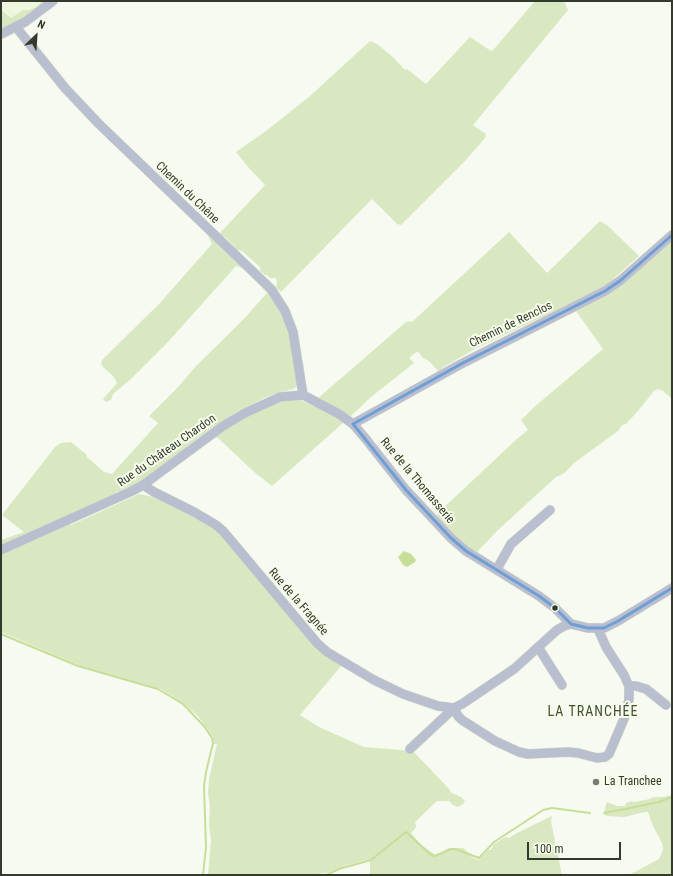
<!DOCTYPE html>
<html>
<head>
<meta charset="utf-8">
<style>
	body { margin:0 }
	#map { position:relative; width:673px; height:876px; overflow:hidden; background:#f6faf0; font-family:"Roboto Condensed",sans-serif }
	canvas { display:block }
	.frame { position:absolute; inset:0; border:2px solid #353a2e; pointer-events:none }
	.north { position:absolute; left:16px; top:16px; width:40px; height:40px; -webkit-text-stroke:3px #f7feec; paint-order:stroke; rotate:25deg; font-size:11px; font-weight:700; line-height:16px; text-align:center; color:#353a2e }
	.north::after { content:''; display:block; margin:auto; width:14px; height:18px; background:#353a2e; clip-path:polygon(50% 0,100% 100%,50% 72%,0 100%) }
	.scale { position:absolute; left:527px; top:842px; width:94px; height:18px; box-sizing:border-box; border:2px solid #353a2e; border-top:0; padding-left:5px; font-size:12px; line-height:14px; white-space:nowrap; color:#353a2e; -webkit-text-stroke:3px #f7feec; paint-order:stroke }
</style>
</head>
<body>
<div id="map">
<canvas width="673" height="876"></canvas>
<div class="frame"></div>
<div class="north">N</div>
<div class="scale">100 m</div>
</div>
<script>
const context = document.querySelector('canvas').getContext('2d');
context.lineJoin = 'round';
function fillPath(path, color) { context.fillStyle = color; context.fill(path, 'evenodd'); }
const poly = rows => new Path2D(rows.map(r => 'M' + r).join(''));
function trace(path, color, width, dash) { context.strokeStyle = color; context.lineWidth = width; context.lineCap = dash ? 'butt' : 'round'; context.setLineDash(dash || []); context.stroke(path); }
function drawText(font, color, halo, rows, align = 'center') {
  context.font = font + ' "Roboto Condensed",sans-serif'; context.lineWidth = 4; context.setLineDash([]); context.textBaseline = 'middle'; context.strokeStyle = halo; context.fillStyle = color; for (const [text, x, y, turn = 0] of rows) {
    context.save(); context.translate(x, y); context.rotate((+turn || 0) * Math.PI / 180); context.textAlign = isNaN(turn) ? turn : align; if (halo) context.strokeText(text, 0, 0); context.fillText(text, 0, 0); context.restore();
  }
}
const built = poly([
	[1,1,42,1,36,7,29,10,23,10,11,18,1,10]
]);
const green = poly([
	[42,1,49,1,9,27,13,34,1,40,1,10,11,18,23,10,29,10,36,7],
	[535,1,564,1,568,10,473,125,486,134,485,138,464,162,401,225,397,224,372,199,281,292,276,288,277,283,276,278,270,278,267,275,265,275,260,271,260,267,242,251,234,249,234,246,226,238,219,234,265,185,249,168,236,152,266,131,310,96,370,41,377,44,394,58,405,70,407,69,426,84,470,37,488,49,492,51,494,49],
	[600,221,608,226,639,256,603,288,475,349,442,368,442,370,440,373,429,361,423,358,418,352,415,353,409,358,414,363,371,397,351,416,342,413,317,399,406,322,410,321,412,322,509,232,547,273],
	[208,236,209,236,272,296,289,328,299,383,297,386,294,389,280,392,264,398,233,414,201,436,185,448,185,451,136,485,121,493,116,491,118,495,1,547,1,540,24,532,2,515,55,447,61,443,71,442,86,454,87,457,104,472,112,474,158,423,149,416,178,387,197,365,242,321,267,293,250,275,242,268,236,266,168,342,131,379,113,394,111,400,106,402,103,399,117,383,114,377,103,367,101,364,102,360,159,304,212,244],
	[672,239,672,399,663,391,658,389,654,391,638,411,626,424,622,425,618,431,574,463,563,474,556,477,498,530,477,552,471,549,434,518,440,511,518,438,528,430,521,420,533,408,603,349,576,311,605,294],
	[281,400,300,400,335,416,343,423,272,486,253,471,218,438,212,437,244,416],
	[139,494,158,498,183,509,221,533,221,536,227,540,342,665,300,715,319,727,364,747,413,751,450,790,450,792,461,797,465,801,463,804,458,807,453,805,449,801,437,801,415,822,416,826,415,829,411,833,421,845,436,855,449,848,463,848,470,854,471,857,479,860,488,850,491,850,494,844,505,837,509,838,517,833,552,816,551,822,562,875,370,875,370,859,345,866,326,873,306,875,208,875,211,840,209,825,210,806,208,794,209,779,217,744,213,744,213,737,198,716,183,703,161,689,81,666,1,632,1,553,69,522,71,525],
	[672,795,672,875,629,875,659,859,663,850,662,843,653,826,648,812,645,812,624,817,607,816,603,814,607,802,617,806,625,806,626,803,631,801,634,802,650,799,653,797,663,797]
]);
const water = poly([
	[404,551,411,554,416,560,415,562,407,567,403,565,398,557]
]);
const stream = poly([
	[1,634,78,666,158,689,183,704,204,726,212,738,213,743,206,772,204,786,206,847,203,875],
	[605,813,659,802,672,797],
	[326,875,339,869,371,860,406,832,431,855,435,856,451,849,455,849,479,858,494,842,543,810,552,808,590,813]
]);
const minor = poly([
	[16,27,65,88,99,124,271,289,285,311,293,332,303,395],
	[1,34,25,22,53,1],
	[353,424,461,364,605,291,621,280,672,235],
	[143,485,154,492,194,512,216,525,223,531,317,643,327,652,374,680,403,694,438,706,454,708,458,716,462,720,495,741,519,752,528,754,568,752,578,753,597,758,605,757,609,754,626,714,629,699,629,686,624,675,606,647,598,629],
	[1,550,130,492,143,485,223,426,245,413,280,397,303,395,339,414,353,424,365,438,406,490,451,538,466,551,539,596,555,608,571,624],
	[497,569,511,544,550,510],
	[538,647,562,685],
	[629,686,636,686,646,689,666,705],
	[410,749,454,708,462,704,514,669,557,630,564,626,571,624,588,628,604,628,618,621,672,588]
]);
const bus1 = poly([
	[353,424,461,364,605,291,621,280,672,235],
	[353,424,406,490,451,538,466,551,539,596,555,608,571,624],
	[571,624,588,628,604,628,618,621,672,588]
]);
const markers = [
	[555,608,3.5,"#353a2e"],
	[596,782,4,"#797d72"]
];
const streetNames = [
	["Chemin du Chêne",187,193,44],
	["Chemin de Renclos",511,325,-26],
	["Rue du Château Chardon",167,451,-35],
	["Rue de la Thomasserie",417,481,50],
	["Rue de la Fragnée",298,602,49]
];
const poiNames = [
	["La Tranchee",604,782]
];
const quarterNames = [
	["LA TRANCHÉE",593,712]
];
fillPath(built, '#eef7de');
fillPath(green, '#dae8c1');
fillPath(water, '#c6de98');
trace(stream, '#c6de98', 2);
trace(minor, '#d3d7ce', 10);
trace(minor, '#babfcf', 9);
trace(bus1, '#6f9ed4', 3);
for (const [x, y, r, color] of markers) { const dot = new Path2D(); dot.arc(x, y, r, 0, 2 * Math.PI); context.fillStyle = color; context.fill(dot); trace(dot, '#f7feec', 1.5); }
drawText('12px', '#353a2e', '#f7feec', streetNames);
drawText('12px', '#353a2e', '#f7feec', poiNames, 'left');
context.letterSpacing = '1px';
drawText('14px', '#454f36', '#f7feec', quarterNames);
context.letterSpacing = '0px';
</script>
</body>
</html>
